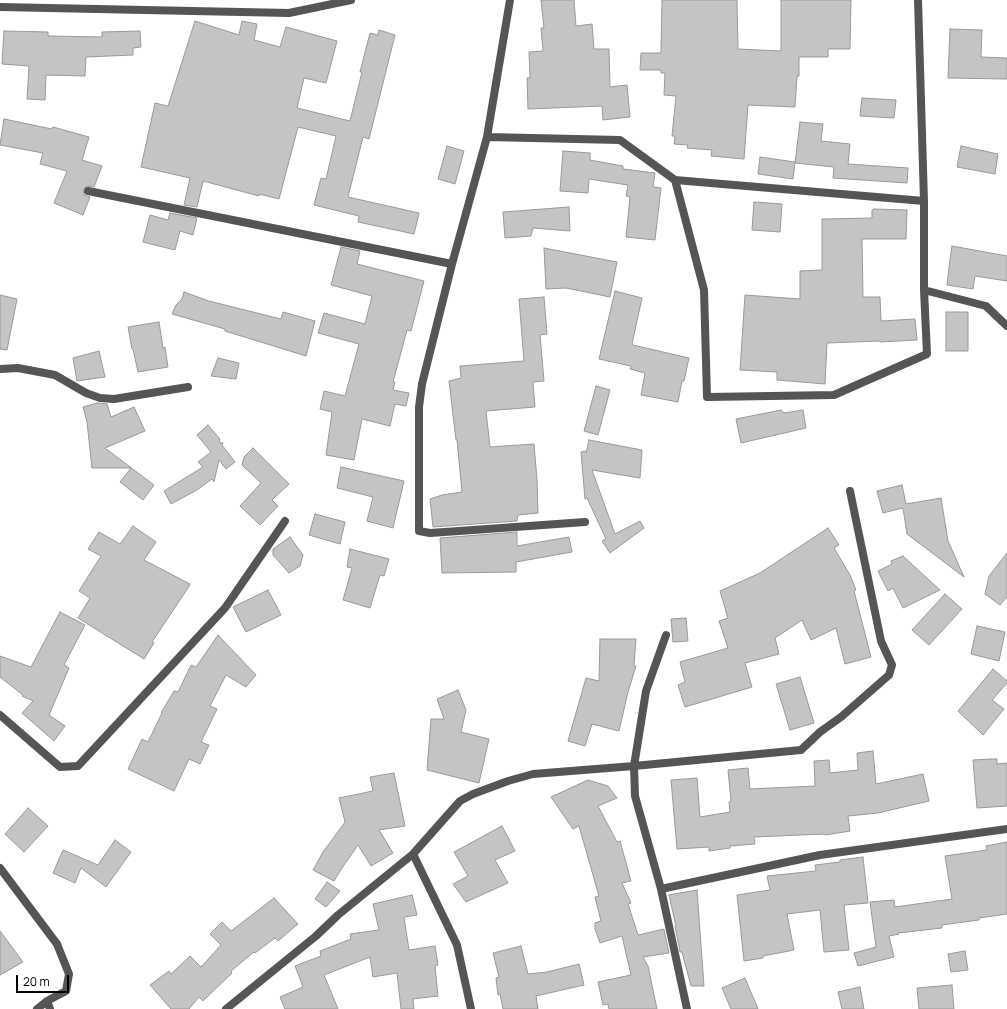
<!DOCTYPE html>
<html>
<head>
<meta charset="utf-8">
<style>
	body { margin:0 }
	#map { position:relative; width:1007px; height:1009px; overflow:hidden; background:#fff; font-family:Manrope,sans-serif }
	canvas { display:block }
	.scale { position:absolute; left:16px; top:975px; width:53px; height:18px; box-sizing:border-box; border:2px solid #000; border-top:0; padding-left:5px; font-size:12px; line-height:14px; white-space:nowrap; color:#000; -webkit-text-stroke:3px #fff; paint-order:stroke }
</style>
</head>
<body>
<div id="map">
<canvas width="1007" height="1009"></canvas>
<div class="scale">20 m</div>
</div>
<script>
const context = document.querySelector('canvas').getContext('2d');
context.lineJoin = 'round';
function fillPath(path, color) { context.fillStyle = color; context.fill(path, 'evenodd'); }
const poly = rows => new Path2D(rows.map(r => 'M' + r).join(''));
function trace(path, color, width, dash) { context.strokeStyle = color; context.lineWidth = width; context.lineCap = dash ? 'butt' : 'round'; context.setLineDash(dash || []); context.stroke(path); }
const building = poly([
	[541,0,574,0,576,26,592,24,594,49,609,49,610,87,627,85,630,117,603,120,602,106,528,109,527,78,530,78,529,52,543,51,541,28,544,28,541,0],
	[662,0,737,0,738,49,781,51,781,0,851,0,850,49,828,49,828,57,799,57,799,76,797,76,795,107,748,105,744,159,711,156,712,150,687,148,688,145,674,144,675,136,672,136,676,96,664,95,665,73,661,73,661,70,640,70,641,53,661,53,662,0],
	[195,21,239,35,242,21,257,24,254,40,280,47,286,27,337,41,326,83,304,78,297,108,350,121,362,72,360,72,370,33,378,35,379,30,395,35,369,139,363,137,348,197,419,213,414,234,358,222,359,216,314,205,321,178,326,179,336,136,298,127,279,199,259,194,259,196,203,181,197,207,184,205,190,178,141,167,155,103,168,106,195,21],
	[950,29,982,30,981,57,1007,58,1007,79,948,78,950,29],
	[4,31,48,32,48,36,102,37,102,32,140,31,141,47,133,48,133,55,86,57,85,76,46,75,45,100,27,99,29,66,2,64,4,31],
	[862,98,896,100,894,118,860,116,862,98],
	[4,119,52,129,53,127,89,137,82,160,102,166,94,187,87,186,83,190,84,195,90,197,83,215,54,203,67,171,40,164,43,153,0,145,4,119],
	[800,122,823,124,821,141,850,144,848,164,908,168,907,183,833,178,834,167,795,163,800,122],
	[447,146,464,151,455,184,438,179,447,146],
	[961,146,998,154,995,174,957,167,961,146],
	[563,151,590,153,590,160,623,166,623,169,655,173,653,187,661,188,655,240,626,237,630,197,626,196,628,185,589,179,588,193,560,191,563,151],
	[760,157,795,162,793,179,758,174,760,157],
	[754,202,782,204,780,232,752,230,754,202],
	[569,207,570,231,533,228,531,236,505,238,503,212,569,207],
	[874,209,907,210,906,239,862,239,863,297,880,297,881,321,915,319,917,340,880,342,880,341,827,343,825,384,777,380,777,372,740,370,745,295,800,299,800,271,822,270,822,219,872,218,872,210,874,209],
	[170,213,197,218,193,235,180,231,175,250,143,242,150,215,168,220,170,213],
	[952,246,1007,256,1007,281,975,276,973,289,947,285,949,267,952,246],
	[341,247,360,251,357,264,424,281,411,331,407,330,393,382,395,382,393,390,409,393,406,406,395,404,390,426,362,419,354,460,326,455,332,412,320,409,324,391,345,396,359,344,318,333,324,313,365,324,372,296,331,285,341,247],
	[544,248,617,262,610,297,566,288,546,289,544,248],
	[615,291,642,298,632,344,633,345,689,358,684,381,682,381,678,402,641,395,645,373,630,369,631,366,599,359,615,291],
	[184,292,209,301,281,319,283,312,315,321,306,356,225,331,225,329,172,314,176,305,182,299,184,292],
	[0,295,17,299,7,350,0,349,0,295],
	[544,297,547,334,540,335,544,381,533,382,535,407,486,411,490,447,534,444,537,480,538,513,518,515,517,521,433,527,430,499,442,495,462,492,457,440,456,440,449,381,461,378,460,366,524,361,519,299,544,297],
	[946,312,968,312,968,351,946,351,946,312],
	[159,322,163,348,165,347,168,367,138,372,133,349,132,349,128,327,159,322],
	[99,351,105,377,77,381,73,358,99,351],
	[218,358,239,363,236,379,211,376,218,358],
	[596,386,610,390,598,435,584,431,596,386],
	[97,403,107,404,111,417,134,407,145,431,105,448,154,485,143,500,120,482,131,468,92,468,87,422,83,407,97,403],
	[781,410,784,413,803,410,806,428,741,443,736,419,781,410],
	[208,425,220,439,219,440,221,444,223,442,222,445,235,462,226,469,219,460,214,482,212,479,197,490,171,504,164,491,203,467,198,462,211,452,197,435,208,425],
	[589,440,642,450,640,478,592,470,615,534,640,521,644,528,610,553,602,541,606,539,587,498,585,499,581,452,585,451,586,453,589,440],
	[253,448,289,484,272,500,278,506,260,525,240,506,261,483,242,465,244,457,253,448],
	[341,467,404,481,393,528,367,521,373,497,337,488,341,467],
	[902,485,906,504,941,498,948,541,964,577,907,534,903,508,883,513,877,491,902,485],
	[315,514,345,522,340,544,309,535,315,514],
	[133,526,156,542,144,560,190,584,188,588,152,642,154,643,144,659,78,618,90,598,79,591,101,556,88,549,99,532,120,544,133,526],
	[828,528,839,545,834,548,850,575,856,590,854,591,871,657,845,664,836,628,811,640,802,620,775,638,779,654,745,663,752,687,685,707,678,685,685,682,680,662,728,648,719,621,728,618,720,591,760,573,828,528],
	[517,532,517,546,569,537,572,552,516,562,516,572,442,573,440,538,517,532],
	[290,537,303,555,300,566,289,573,273,555,273,549,290,537],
	[350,549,389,559,384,576,380,575,370,608,343,600,352,568,347,567,350,549],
	[1007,553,1007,597,1000,605,985,594,989,576,1007,553],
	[903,556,940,590,903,608,893,588,888,591,878,571,892,564,891,561,903,556],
	[268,590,281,615,246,632,233,607,268,590],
	[945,594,962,609,929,645,912,630,945,594],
	[60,612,85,625,64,665,69,668,49,715,65,726,54,741,22,713,33,701,22,696,23,695,0,677,0,656,31,667,60,612],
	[686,618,688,641,673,642,671,619,686,618],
	[977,626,1005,632,999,661,971,654,977,626],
	[218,635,256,675,246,687,226,675,210,706,217,709,201,742,209,745,200,764,189,759,174,791,128,769,142,739,148,742,162,713,161,713,174,691,178,692,191,665,196,667,218,635],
	[600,639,636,639,634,665,636,666,628,692,619,731,592,724,585,746,568,741,586,678,599,681,600,639],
	[993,669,1007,681,1007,683,992,700,1004,709,983,735,958,711,993,669],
	[800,677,814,723,790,730,776,684,800,677],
	[458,690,466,710,461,732,489,739,479,783,427,770,431,719,444,719,437,699,458,690],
	[873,751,876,784,923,774,929,801,878,813,848,816,850,831,825,835,824,834,754,837,755,844,730,846,730,848,709,851,709,847,677,849,671,780,697,778,700,817,730,812,729,802,731,801,728,770,748,768,750,789,815,786,814,761,829,760,830,773,858,770,857,753,873,751],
	[991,759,997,759,997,764,1007,763,1007,806,977,808,973,760,991,759],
	[394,773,405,826,379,830,393,853,371,866,358,845,342,868,334,881,313,870,323,852,345,822,339,798,373,791,370,777,394,773],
	[588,780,608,786,617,798,598,806,617,842,620,841,631,881,622,883,631,903,628,904,638,935,664,929,669,953,643,957,648,966,657,1009,609,1009,608,1004,603,1005,598,982,631,975,622,936,600,943,595,929,595,923,601,921,595,897,599,896,579,826,573,829,551,797,588,780],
	[28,808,48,826,24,852,5,834,28,808],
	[502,826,515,851,495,860,508,883,466,902,453,884,468,876,454,852,502,826],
	[115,840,131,852,106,887,81,868,75,883,53,873,63,850,98,865,115,840],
	[1007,842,1007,914,979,918,979,920,942,925,942,928,898,933,899,934,889,936,894,957,858,966,854,953,876,947,870,902,894,900,895,907,952,899,945,856,987,850,986,846,1007,842],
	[863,857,868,903,844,905,849,950,824,952,820,910,787,914,794,950,763,956,763,958,744,961,737,895,770,890,767,876,816,871,815,865,840,862,840,860,863,857],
	[327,882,340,891,326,907,315,899,327,882],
	[697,890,704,986,691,986,682,952,680,952,675,926,676,926,669,895,697,890],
	[412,895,417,915,404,917,409,950,435,946,438,965,435,966,438,996,413,999,414,1009,401,1009,397,973,373,977,370,957,324,975,338,1009,285,1009,280,997,303,987,295,966,321,956,320,951,351,939,350,934,379,930,373,904,412,895],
	[274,898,298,924,278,941,275,938,255,953,254,952,231,971,232,973,203,1001,199,997,189,1009,171,1009,150,985,169,971,171,974,190,956,201,967,221,945,210,934,222,922,231,931,274,898],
	[0,931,23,962,0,975,0,931],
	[521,946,528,974,547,972,579,964,584,985,536,996,538,1009,503,1009,500,994,498,995,496,978,499,977,493,953,521,946],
	[965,951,968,970,951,972,948,954,965,951],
	[745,978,758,1009,731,1009,722,988,745,978],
	[952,985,954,1009,919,1009,917,988,952,985],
	[860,987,864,1009,842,1009,838,992,860,987]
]);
const minor = poly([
	[510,0,487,137,620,140,675,180,704,290,707,397,834,395,927,354,924,290],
	[918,0,924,201,924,290,986,306,1007,326],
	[0,7,289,13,351,0],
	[487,137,452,264,422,384,419,407,419,531,430,533,459,531,585,522],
	[675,180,924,201],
	[88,191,452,264],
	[0,369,18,368,55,375,86,393,100,398,114,399,188,387],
	[666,635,646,691,634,766,635,796,661,889,687,1009],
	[0,715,60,767,78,766,225,608,285,521],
	[413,854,457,945,471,1009],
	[0,868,57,944,69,974,66,991,47,1001,37,1009],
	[661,889,820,855,1007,829],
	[47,1001,50,1009],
	[226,1009,316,936,338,915,413,854,460,801,473,794,508,781,533,774,634,766,801,750,820,732,841,717,889,675,892,665,881,641,850,491]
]);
fillPath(building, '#c4c4c4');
trace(building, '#999', 1);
trace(minor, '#555', 8);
</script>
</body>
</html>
